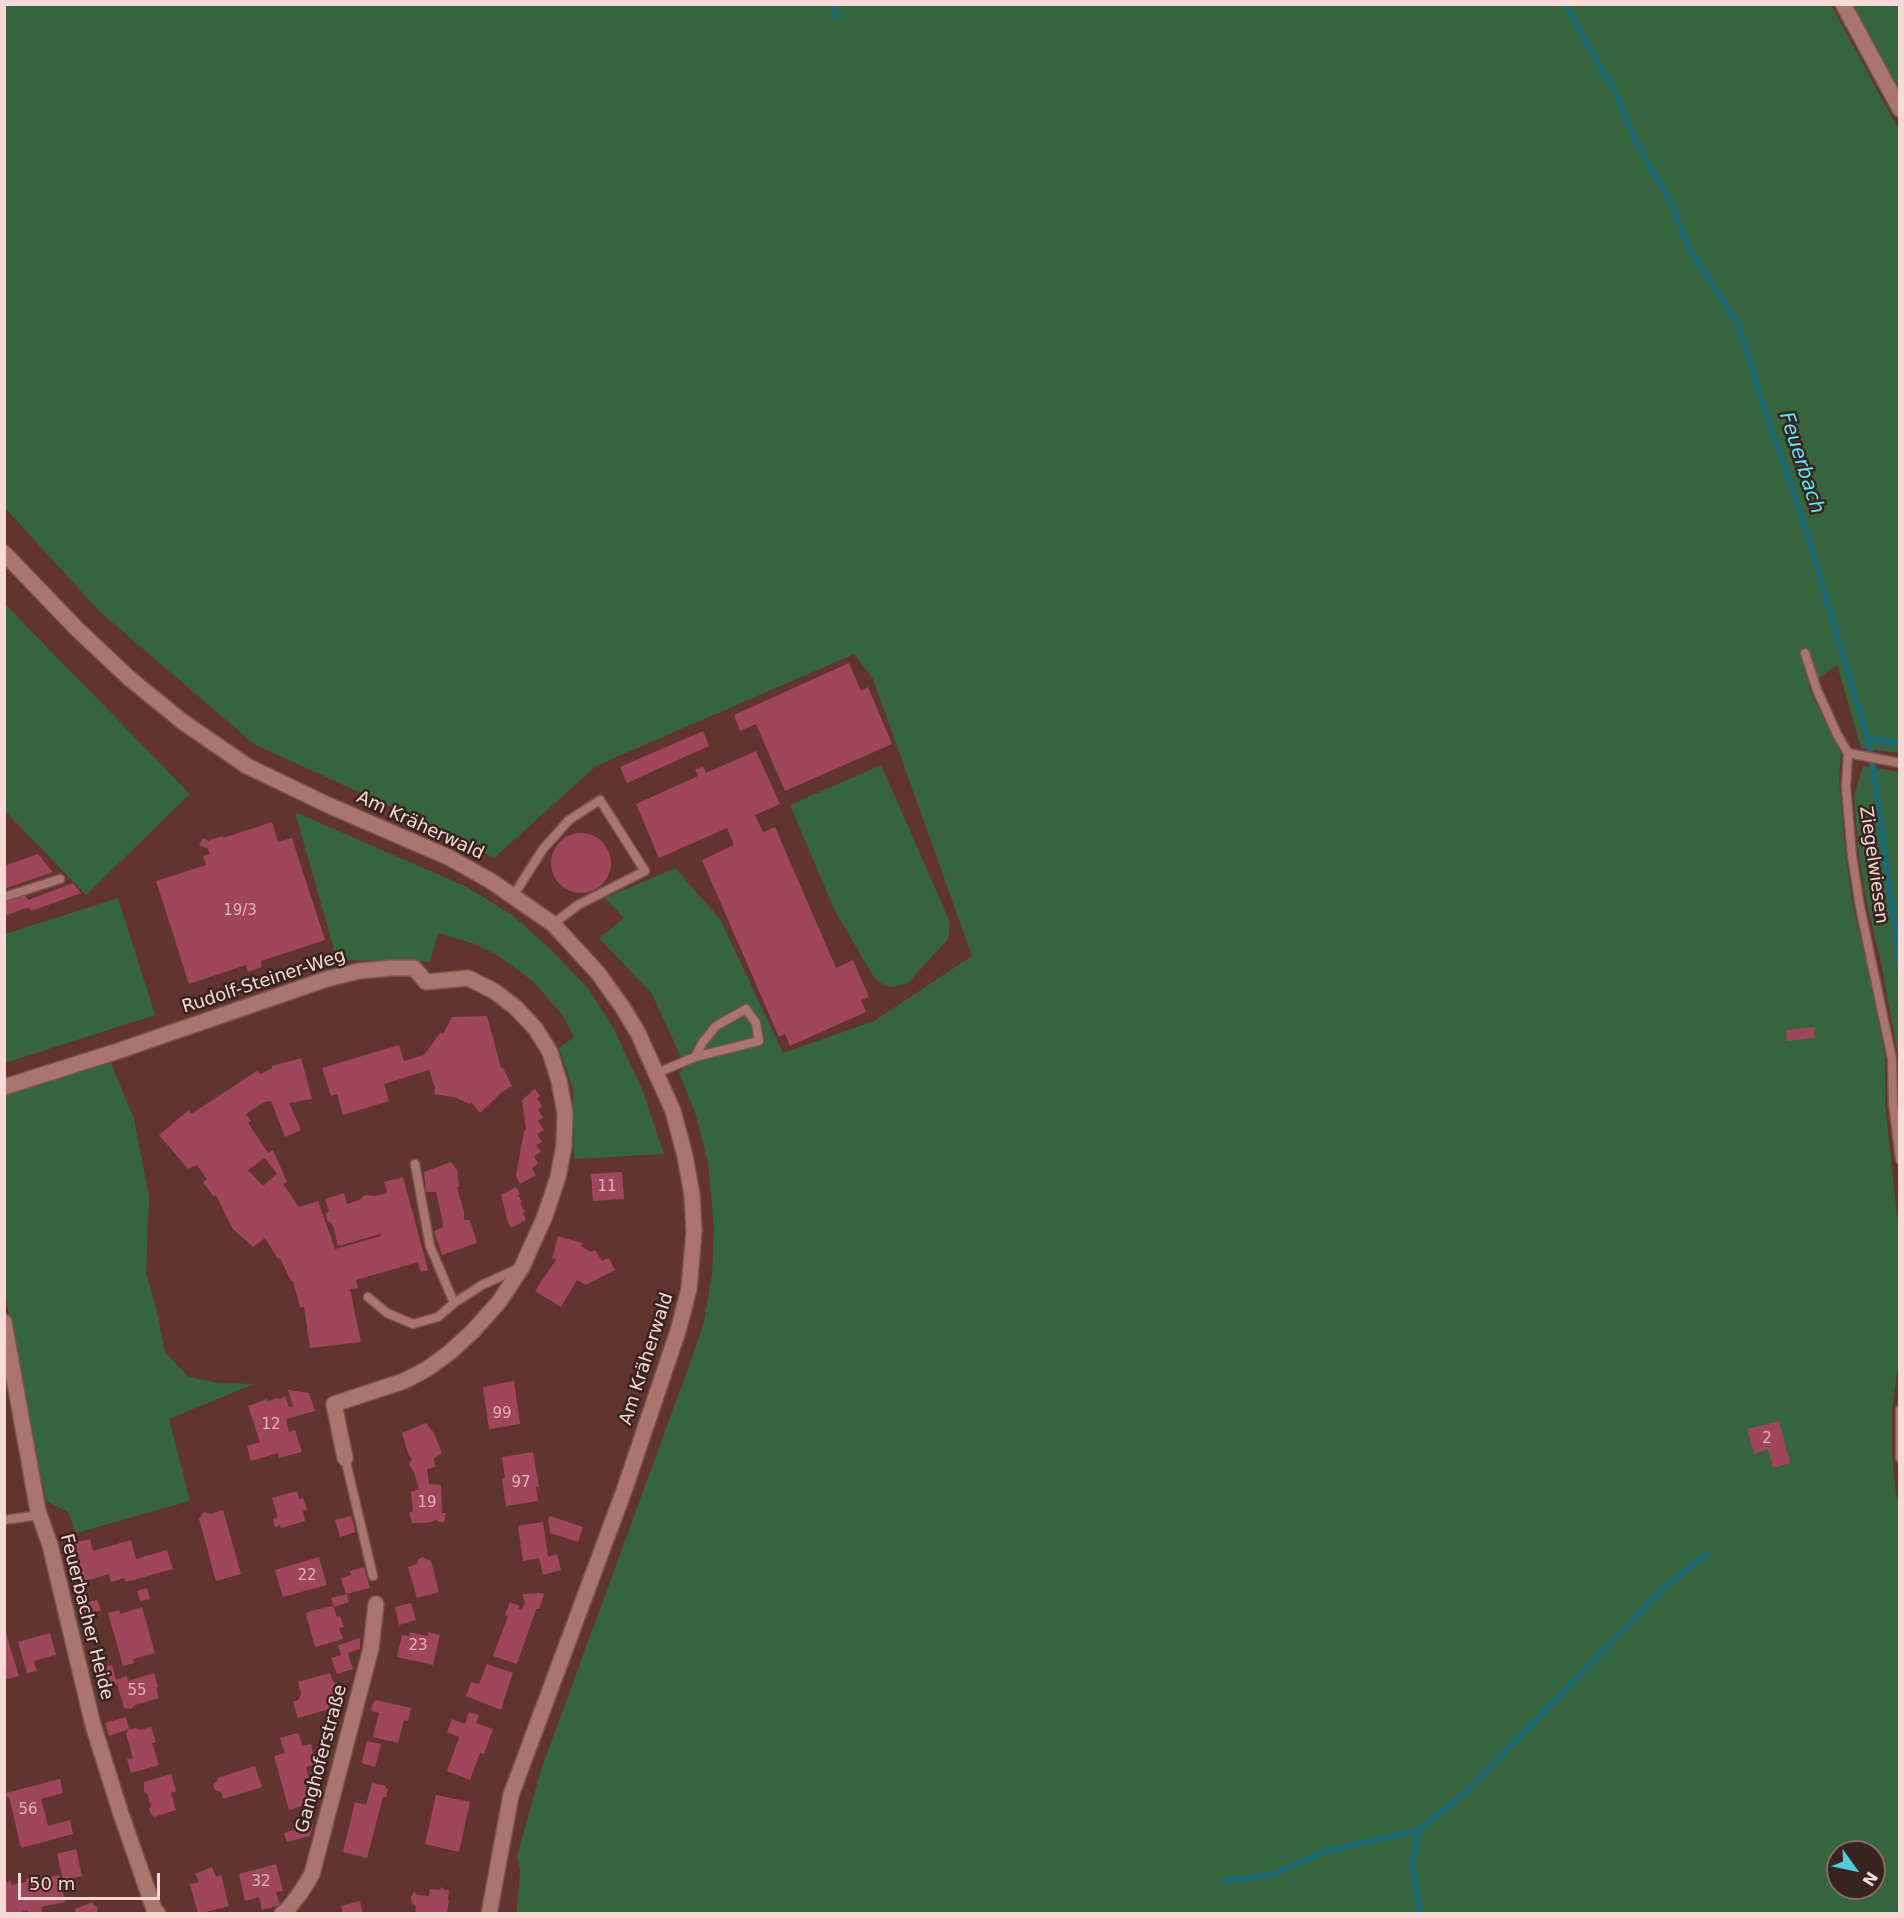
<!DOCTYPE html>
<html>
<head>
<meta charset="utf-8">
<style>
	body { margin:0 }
	#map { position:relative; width:1904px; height:1918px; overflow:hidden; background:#62342f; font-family:"DejaVu Sans",sans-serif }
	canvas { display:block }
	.frame { position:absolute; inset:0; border:6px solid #f7d9d5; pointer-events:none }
	.north { position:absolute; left:1826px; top:1840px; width:60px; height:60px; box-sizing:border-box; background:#382320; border:2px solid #846c68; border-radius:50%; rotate:123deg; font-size:16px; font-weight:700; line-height:24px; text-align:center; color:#f7d9d5 }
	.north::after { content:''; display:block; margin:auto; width:21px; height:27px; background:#53cbda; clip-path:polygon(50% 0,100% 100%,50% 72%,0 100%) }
	.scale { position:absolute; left:18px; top:1873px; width:142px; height:27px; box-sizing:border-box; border:3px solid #f7d9d5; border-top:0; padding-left:8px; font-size:18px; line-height:21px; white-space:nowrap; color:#f7d9d5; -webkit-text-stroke:4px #382320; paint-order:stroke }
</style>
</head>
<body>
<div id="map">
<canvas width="1904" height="1918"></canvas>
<div class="frame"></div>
<div class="north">N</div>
<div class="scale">50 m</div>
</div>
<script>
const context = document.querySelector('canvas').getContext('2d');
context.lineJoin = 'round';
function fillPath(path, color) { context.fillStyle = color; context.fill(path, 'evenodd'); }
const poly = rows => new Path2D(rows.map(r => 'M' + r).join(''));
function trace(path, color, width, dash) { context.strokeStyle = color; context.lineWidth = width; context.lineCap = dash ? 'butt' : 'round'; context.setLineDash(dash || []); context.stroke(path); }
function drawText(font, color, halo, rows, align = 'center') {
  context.font = font + ' "DejaVu Sans",sans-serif'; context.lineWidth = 5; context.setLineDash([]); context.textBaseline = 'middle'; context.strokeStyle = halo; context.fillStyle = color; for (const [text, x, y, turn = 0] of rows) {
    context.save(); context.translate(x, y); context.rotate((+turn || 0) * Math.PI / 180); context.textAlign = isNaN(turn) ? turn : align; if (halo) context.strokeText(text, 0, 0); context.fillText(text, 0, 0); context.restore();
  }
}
const green = poly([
	[5,5,1831,5,1900,132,1899,753,1861,748,1837,665,1808,686,1841,753,1839,780,1846,857,1853,907,1868,968,1885,1056,1885,1103,1899,1234,1900,1351,1892,1409,1892,1455,1896,1495,1900,1503,1899,1913,516,1913,519,1888,520,1871,517,1856,541,1770,685,1377,704,1322,712,1274,714,1228,708,1162,695,1112,679,1073,685,1066,652,994,599,938,624,918,605,898,675,868,720,919,783,1053,874,1021,972,956,873,679,854,654,596,766,494,858,437,828,254,744,100,612,5,508],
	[1838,1852,1874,1852,1874,1888,1838,1888],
	[1853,5,1899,5,1899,89],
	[4,603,190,794,86,895,5,811],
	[881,765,950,922,948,939,908,983,893,987,885,986,875,979,834,909,790,805],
	[1863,766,1899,772,1899,1103,1898,1057,1882,967,1867,904,1859,856,1854,797],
	[295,812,467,887,512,915,546,945,587,987,612,1025,642,1089,664,1154,574,1159,573,1088,559,1048,574,1037,563,1016,534,982,497,955,475,944,438,933,430,962,337,960],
	[118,898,155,1015,5,1063,5,934],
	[111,1063,134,1119,149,1197,146,1274,156,1308,165,1352,189,1377,219,1383,254,1384,169,1419,190,1501,76,1533,68,1512,46,1501,5,1294,4,1091]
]);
const stream = poly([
	[835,4,836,17],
	[1565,4,1618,98,1637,144,1670,201,1689,248,1739,325,1765,411,1801,514,1868,739,1875,780,1900,969],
	[1868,739,1900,743],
	[1224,1881,1272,1875,1323,1852,1419,1830],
	[1420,1914,1412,1861,1419,1830,1466,1792,1662,1590,1707,1553]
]);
const building = poly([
	[849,663,861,691,868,687,892,744,785,791,756,724,740,731,734,715],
	[703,731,709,746,627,783,620,767],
	[756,751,780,804,755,815,763,832,775,827,836,968,853,960,869,997,861,1000,866,1012,790,1046,785,1034,779,1037,702,860,734,845,727,828,659,858,636,804,698,776,695,770,703,766,706,773],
	[272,822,278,842,292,838,325,940,261,961,262,967,248,972,246,965,189,984,156,881,206,865,203,856,210,854,208,849,199,845,203,838,211,842,210,840,223,836,223,838],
	'551 863a30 30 0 1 1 60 0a30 30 0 1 1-60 0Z',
	[38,854,53,872,4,889,4,866],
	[73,883,81,893,31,911,29,907,4,916,4,901,25,894,28,900],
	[487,1016,501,1068,503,1068,512,1086,502,1092,480,1113,471,1102,470,1104,454,1097,434,1094,435,1088,429,1070,384,1084,389,1101,343,1115,337,1094,331,1096,322,1068,399,1045,404,1061,424,1055,440,1033,443,1034,452,1017],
	[1814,1027,1815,1038,1787,1041,1786,1030],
	[301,1058,312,1099,289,1103,301,1130,285,1137,271,1101,264,1102,246,1114,251,1121,248,1123,268,1153,273,1150,287,1182,283,1184,299,1207,318,1201,335,1249,381,1236,380,1234,338,1246,333,1225,327,1220,326,1214,329,1211,325,1199,344,1193,347,1204,359,1200,365,1195,375,1196,387,1193,384,1182,403,1177,428,1270,421,1272,418,1262,356,1280,358,1288,350,1289,361,1342,310,1348,304,1307,300,1307,293,1281,291,1281,280,1258,278,1259,265,1238,253,1247,232,1228,216,1195,214,1197,203,1182,207,1179,197,1165,188,1169,159,1135,189,1110,191,1114,257,1071,261,1074,272,1068,272,1066],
	[265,1158,277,1174,263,1186,248,1170],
	[535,1089,540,1096,537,1099,542,1106,538,1110,543,1117,538,1121,544,1130,537,1134,542,1142,536,1145,541,1152,534,1156,538,1164,532,1168,536,1175,520,1184,516,1176,524,1131,526,1129,522,1100],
	[451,1162,457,1170,459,1187,457,1187,464,1212,464,1220,470,1220,477,1243,442,1255,434,1231,443,1227,442,1218,436,1192,426,1192,424,1172],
	[622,1172,624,1199,593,1201,591,1174],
	[516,1187,520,1194,518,1195,522,1202,520,1203,525,1212,523,1213,526,1220,511,1228,508,1222,501,1195],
	[558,1236,582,1243,581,1246,591,1252,595,1250,602,1261,609,1258,615,1270,586,1285,577,1280,561,1307,535,1291,553,1264,554,1264,556,1259,552,1258],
	[514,1381,520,1424,489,1429,483,1387],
	[288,1390,309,1393,315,1411,286,1419,289,1432,295,1430,302,1452,279,1458,278,1453,251,1461,247,1446,260,1442,248,1406,267,1399,268,1401,278,1398,280,1399,285,1396,289,1407,293,1406],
	[1779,1421,1790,1463,1773,1468,1768,1449,1754,1454,1747,1429],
	[426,1423,434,1433,442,1453,434,1458,435,1467,427,1469,429,1484,441,1485,442,1513,446,1513,444,1522,439,1522,437,1520,426,1523,412,1523,409,1513,413,1511,411,1492,419,1489,414,1472,409,1464,412,1459,409,1456,402,1433],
	[533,1452,539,1487,536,1487,538,1501,506,1506,502,1479,505,1478,502,1457],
	[297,1491,299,1499,303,1498,307,1510,303,1511,305,1521,281,1528,280,1525,275,1527,273,1519,278,1517,272,1498],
	[223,1510,241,1574,216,1581,199,1519,204,1512,211,1514],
	[351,1516,356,1532,340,1537,335,1520],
	[550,1516,583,1527,578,1542,550,1533,548,1519],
	[543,1522,548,1557,557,1554,561,1570,543,1575,539,1558,523,1561,518,1526],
	[90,1539,93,1551,131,1540,136,1559,167,1550,173,1569,126,1582,124,1578,111,1582,109,1574,81,1582,77,1564,73,1565,68,1544],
	[319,1557,327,1585,283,1597,275,1570],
	[422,1557,431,1561,439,1592,417,1598,408,1567,417,1564,418,1560],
	[364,1567,370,1588,346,1594,341,1578,351,1575,350,1571],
	[147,1588,150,1599,140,1601,137,1591],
	[542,1593,544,1595,539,1609,536,1609,517,1664,493,1656,508,1616,505,1615,510,1602,520,1606,518,1609,522,1610,525,1602,522,1594],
	[347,1594,349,1602,334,1607,331,1598],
	[97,1600,101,1610,83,1616,80,1604],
	[411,1603,416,1620,399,1625,395,1607],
	[333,1606,337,1617,340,1616,344,1627,339,1628,343,1639,315,1647,306,1614,310,1611],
	[142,1607,155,1653,133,1659,134,1663,123,1666,108,1613,119,1610,120,1614],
	[4,1627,19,1676,4,1680],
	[410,1632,428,1636,428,1632,440,1635,433,1665,397,1657,402,1635,409,1636],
	[50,1633,56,1655,34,1661,37,1671,27,1673,18,1642],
	[360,1638,360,1649,341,1655,338,1645],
	[348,1653,353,1669,337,1674,331,1658],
	[487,1664,513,1673,503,1702,504,1702,501,1710,466,1696,471,1682,479,1684],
	[112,1665,116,1680,127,1676,128,1681,154,1673,158,1687,156,1687,159,1698,135,1705,131,1709,124,1708,117,1684,98,1689,94,1670],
	[330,1673,333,1682,334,1681,340,1706,298,1718,293,1702,298,1700,301,1694,298,1682],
	[375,1700,411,1708,408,1721,404,1720,398,1743,373,1737,379,1713,372,1711,371,1708],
	[469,1712,479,1715,476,1723,493,1729,484,1754,480,1753,470,1780,447,1771,459,1737,447,1732,452,1719,465,1724],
	[126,1717,129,1729,109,1736,105,1723],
	[151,1727,156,1742,152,1743,159,1765,131,1773,127,1759,133,1758,126,1734,128,1730,135,1728,140,1730],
	[297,1733,299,1735,302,1746,311,1744,316,1764,306,1767,315,1803,308,1808,303,1806,289,1810,274,1756,285,1753,280,1738],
	[367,1741,381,1744,375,1767,362,1763],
	[255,1766,262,1787,223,1799,221,1792,215,1790,213,1785,218,1780,217,1778],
	[171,1774,176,1791,171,1793,176,1810,154,1817,151,1814,149,1809,151,1806,147,1793,144,1792,144,1782],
	[60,1779,63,1793,41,1799,48,1826,70,1820,73,1834,21,1848,9,1797,7,1797,6,1793],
	[372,1783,386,1786,385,1788,388,1789,386,1797,383,1797,367,1858,343,1852,355,1802,366,1805],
	[436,1795,470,1802,459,1852,425,1844],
	[313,1824,310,1836,287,1842,284,1833],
	[76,1849,82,1876,63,1880,57,1854],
	[276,1864,283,1891,276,1892,280,1905,262,1910,259,1897,245,1901,239,1874],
	[212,1867,216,1877,221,1875,229,1906,198,1914,190,1884,199,1882,195,1874],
	[59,1875,65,1902,41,1907,43,1914,28,1914,27,1910,16,1914,4,1914,4,1883,11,1881,11,1885,26,1882,26,1879,29,1878,30,1881],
	[442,1887,444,1890,449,1890,448,1900,449,1900,447,1914,415,1914,416,1906,412,1903,411,1897,414,1891,417,1895,429,1896,430,1889,439,1890],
	[360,1901,363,1914,343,1914,341,1906],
	[93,1902,94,1906,97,1906,98,1914,76,1914,75,1909]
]);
const lane = poly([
	[1805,653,1817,690,1837,734,1848,753,1900,763],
	[1848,753,1846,787,1852,856,1860,907,1892,1059,1893,1103,1900,1160],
	[513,896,543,849,569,820,600,800,645,871,578,905,553,924],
	[4,897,60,879],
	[657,1073,695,1057,759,1041,756,1023,746,1009,716,1026,703,1042,695,1057],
	[415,1164,430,1246,454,1303,482,1285,519,1268],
	[368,1297,387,1313,413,1324,438,1317,454,1303],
	[1900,1410,1900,1458],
	[345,1458,373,1576],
	[4,1520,39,1515]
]);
const street = poly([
	[4,1087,115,1052,327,979,359,971,392,968,414,968,426,982,468,978,494,991,515,1007,535,1028,550,1052,559,1081,565,1113,564,1146,558,1177,545,1216,522,1267,499,1302,473,1331,449,1353,427,1369,404,1381,334,1404,345,1458],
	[4,1322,38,1511,50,1545,93,1725,120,1811,154,1909,158,1914],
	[282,1914,288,1909,301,1892,312,1874,371,1648,376,1604]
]);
const secondary = poly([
	[1843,4,1900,109],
	[4,553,77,629,129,678,183,722,247,766,328,805,448,857,491,881,553,924,598,973,623,1008,638,1033,673,1111,685,1156,692,1195,694,1231,689,1289,678,1331,625,1488,511,1795,489,1914]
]);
const numberNames = [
	["19/3",240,911],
	["11",607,1187],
	["99",502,1414],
	["12",271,1425],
	["2",1767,1439],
	["97",521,1483],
	["19",427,1503],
	["22",307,1576],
	["23",418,1646],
	["55",137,1691],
	["56",28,1810],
	["32",261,1882]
];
const streetNames = [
	["Am Kräherwald",420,826,25],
	["Ziegelwiesen",1873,865,82],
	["Rudolf-Steiner-Weg",264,982,-18],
	["Am Kräherwald",647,1359,-72],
	["Feuerbacher Heide",86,1617,76],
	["Ganghoferstraße",322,1759,-75]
];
const waterNames = [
	["Feuerbach",1801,463,72]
];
fillPath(green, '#36643c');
trace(stream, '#1c6973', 6);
fillPath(building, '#a0465c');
trace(lane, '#7a534f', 11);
trace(street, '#7a534f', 18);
trace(secondary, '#7a534f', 18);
trace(lane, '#a9756e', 8);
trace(street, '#a9756e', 15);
trace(secondary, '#a9756e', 15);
drawText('15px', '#e1b4b7', null, numberNames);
drawText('18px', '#f7d9d5', '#382320', streetNames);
drawText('italic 20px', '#5ce8fa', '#382320', waterNames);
</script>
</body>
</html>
